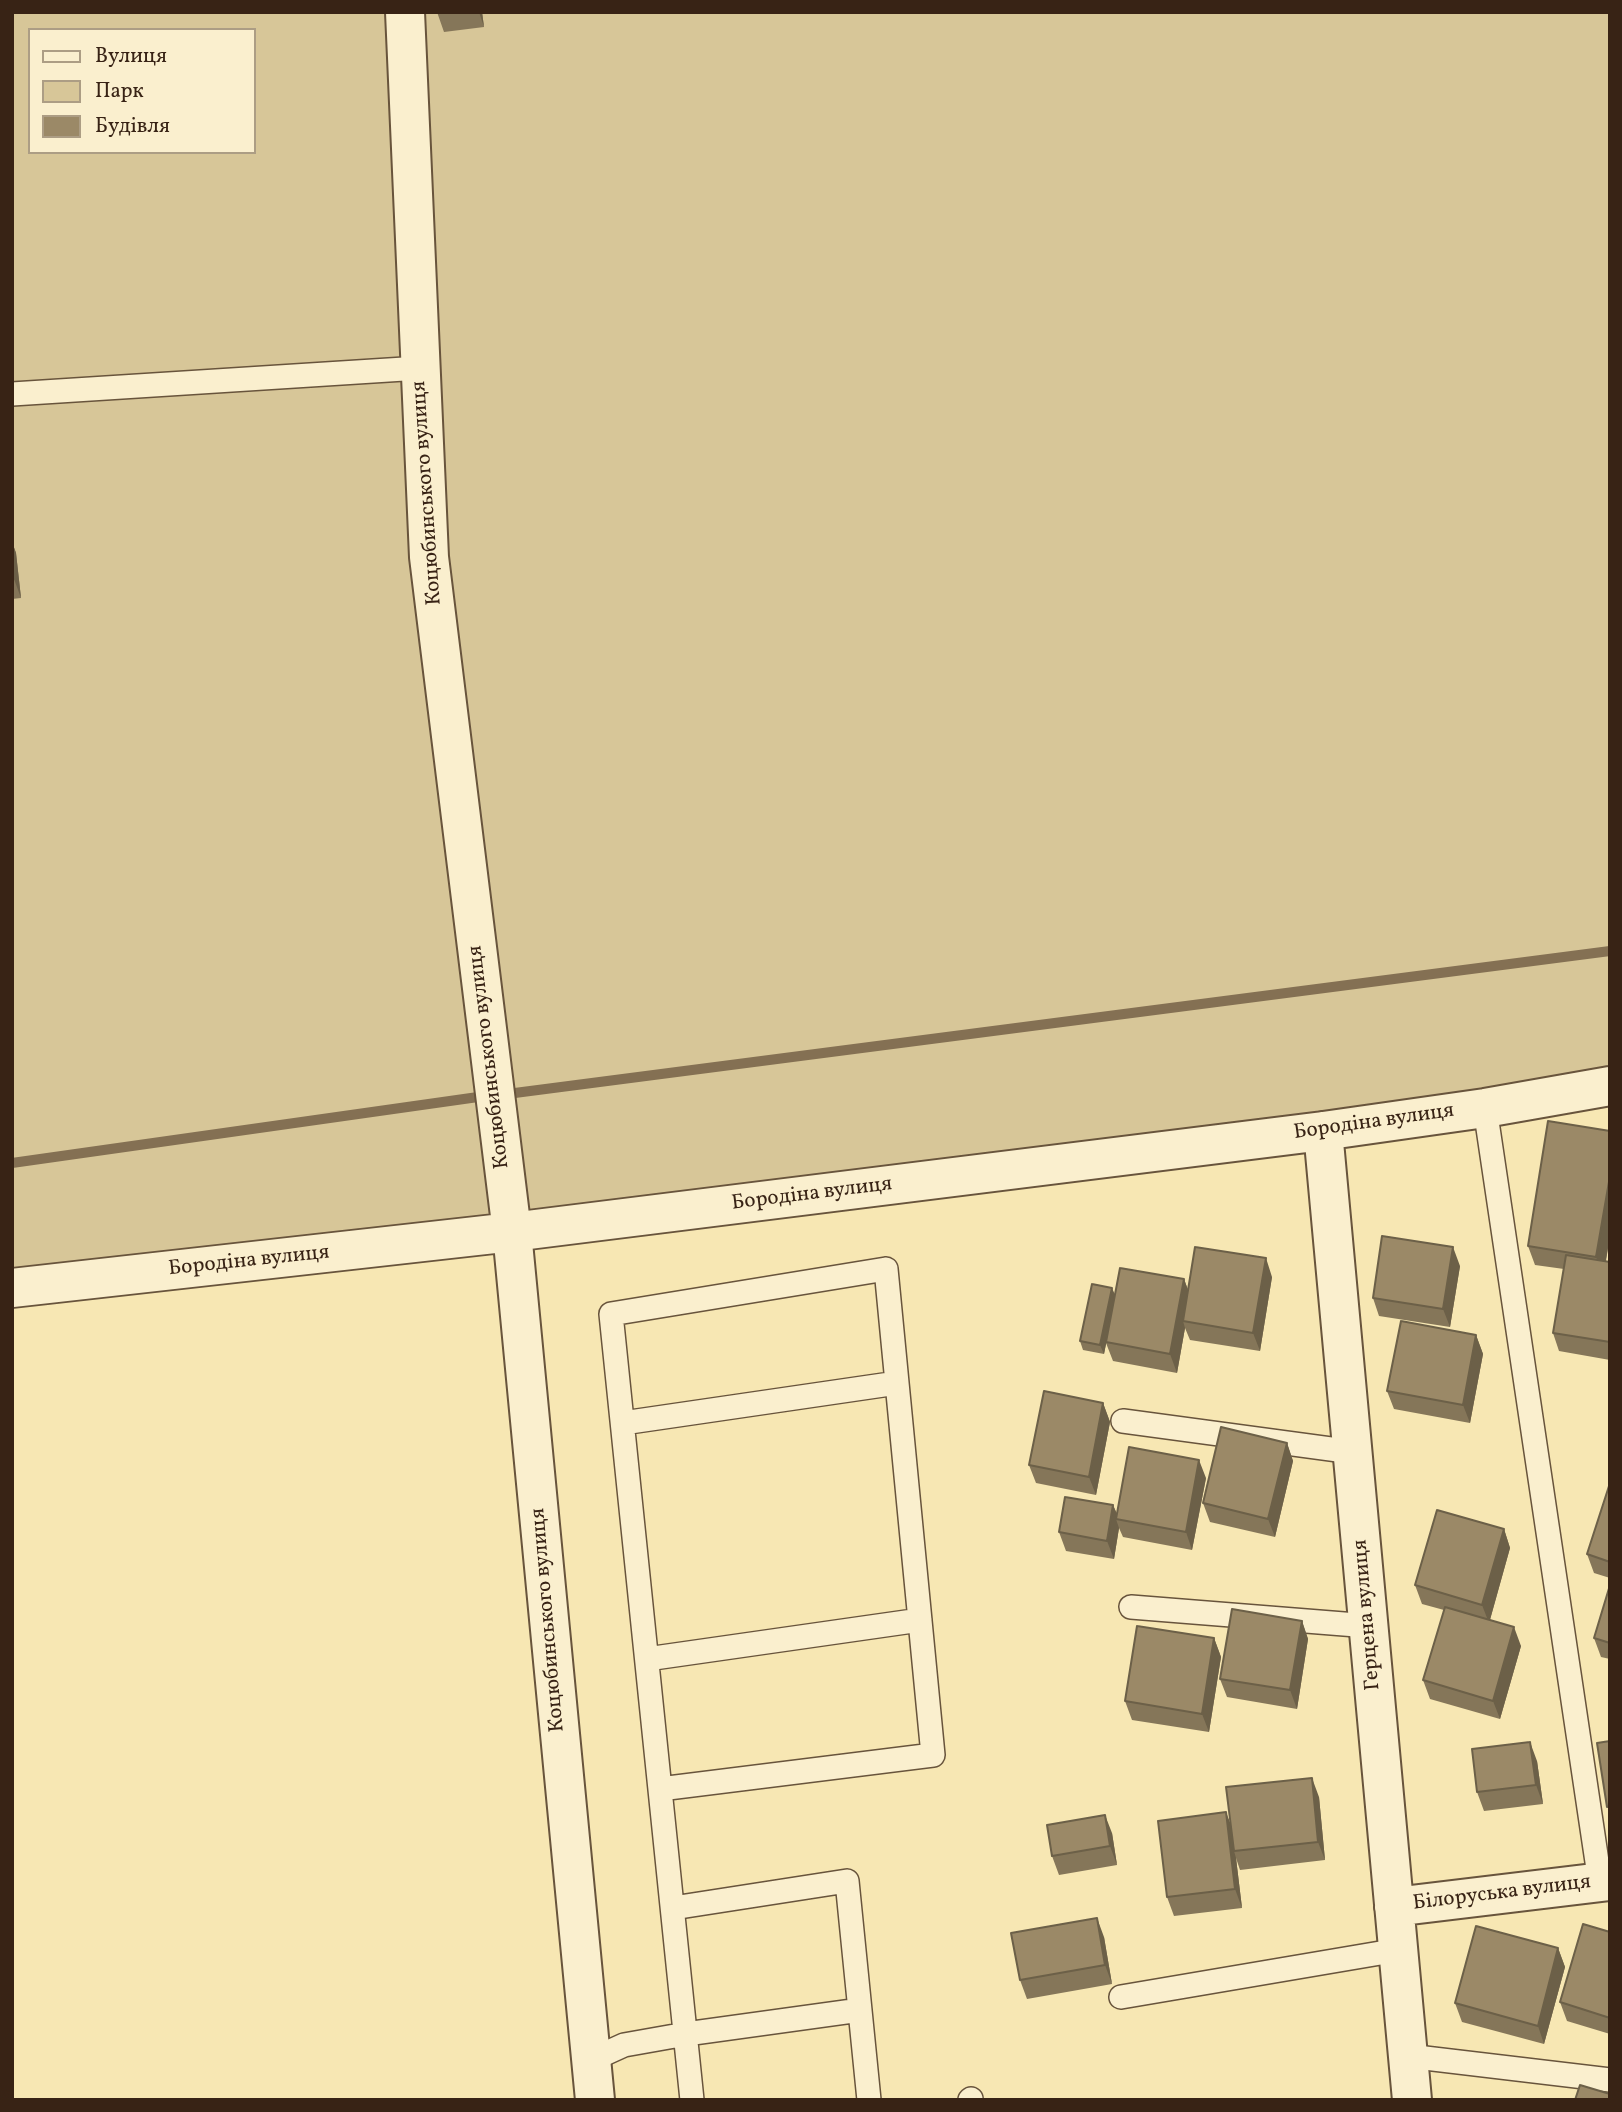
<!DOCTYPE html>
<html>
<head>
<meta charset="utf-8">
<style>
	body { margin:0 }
	#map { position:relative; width:1622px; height:2112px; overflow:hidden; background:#f7e7b3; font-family:Vollkorn,serif }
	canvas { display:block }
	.frame { position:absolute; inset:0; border:14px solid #382315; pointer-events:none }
	.legend { position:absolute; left:28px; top:28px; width:228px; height:126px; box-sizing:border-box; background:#faefce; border:2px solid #ac9d84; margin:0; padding:9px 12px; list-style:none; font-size:21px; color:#382315 }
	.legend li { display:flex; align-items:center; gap:14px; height:35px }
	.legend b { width:35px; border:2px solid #ac9d84 }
</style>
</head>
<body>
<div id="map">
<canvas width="1622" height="2112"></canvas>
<div class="frame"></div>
<ul class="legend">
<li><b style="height:9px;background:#faefce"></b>Вулиця</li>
<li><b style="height:19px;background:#d7c698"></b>Парк</li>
<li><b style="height:19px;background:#9b8967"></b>Будівля</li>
</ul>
</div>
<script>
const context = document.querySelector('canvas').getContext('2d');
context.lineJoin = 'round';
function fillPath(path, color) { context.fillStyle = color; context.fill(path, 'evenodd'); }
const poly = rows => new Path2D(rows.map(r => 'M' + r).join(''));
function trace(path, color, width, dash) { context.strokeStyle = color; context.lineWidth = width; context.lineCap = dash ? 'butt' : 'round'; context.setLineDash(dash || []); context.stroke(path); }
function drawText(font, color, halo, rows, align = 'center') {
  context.font = font + ' Vollkorn,serif'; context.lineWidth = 5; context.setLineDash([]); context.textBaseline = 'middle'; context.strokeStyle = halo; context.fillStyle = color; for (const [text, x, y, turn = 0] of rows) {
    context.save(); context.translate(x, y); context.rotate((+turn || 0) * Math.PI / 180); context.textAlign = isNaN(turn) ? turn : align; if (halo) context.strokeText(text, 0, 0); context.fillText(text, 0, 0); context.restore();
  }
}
const green = poly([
	[12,12,1610,12,1610,1085,12,1288],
	[30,30,254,30,254,152,30,152]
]);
const stream = poly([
	[507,1094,1610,951],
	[12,1163,478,1097]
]);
const service = poly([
	[12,394,420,368],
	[1485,1108,1600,1882],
	[1123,1421,1353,1452],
	[623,1423,897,1383],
	[1131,1607,1369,1626],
	[647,1659,920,1620],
	[660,1789,933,1755,886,1269,611,1314,692,2100],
	[673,1908,847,1881,869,2100],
	[1121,1997,1398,1950],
	[1408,2056,1610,2080],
	[591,2060,624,2045,686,2034,860,2010],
	[970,2100,971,2099]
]);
const minor = poly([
	[405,12,429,557,512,1232,595,2100],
	[1323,1131,1412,2100],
	[12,1288,512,1232,1323,1131,1485,1108,1610,1086],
	[1394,1907,1610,1881]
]);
const wall = poly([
	[437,12,482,12,484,27,444,32],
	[12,542,16,553,21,598,12,599],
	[1610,1131,1610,1236,1606,1261,1610,1262,1610,1360,1559,1351,1553,1333,1564,1269,1535,1265,1528,1246],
	[1460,1266,1450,1327,1379,1316,1373,1298],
	[1272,1277,1260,1351,1190,1340,1185,1328,1177,1373,1113,1361,1106,1343,1104,1354,1083,1350,1080,1341,1115,1294,1184,1279,1188,1290],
	[1476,1335,1483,1354,1470,1423,1394,1409,1387,1391],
	[1103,1403,1110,1422,1096,1495,1036,1483,1029,1465],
	[1287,1443,1293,1461,1275,1537,1210,1522,1203,1503],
	[1206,1478,1192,1550,1123,1537,1119,1528,1114,1559,1066,1551,1059,1532,1113,1505,1117,1514],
	[1610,1486,1610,1578,1594,1573,1587,1554],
	[1504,1529,1510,1548,1490,1620,1521,1646,1500,1719,1430,1699,1423,1680,1444,1610,1422,1604,1415,1585],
	[1610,1585,1610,1659,1601,1657,1594,1638],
	[1302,1621,1308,1639,1297,1709,1227,1697,1220,1679],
	[1214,1638,1221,1657,1209,1732,1132,1720,1125,1701],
	[1537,1761,1543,1804,1484,1811,1477,1792],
	[1319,1797,1325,1860,1240,1870,1236,1858,1242,1908,1174,1916,1167,1897,1231,1824],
	[1112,1833,1117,1865,1059,1875,1052,1856],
	[1610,1932,1610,2034,1567,2021,1560,2002],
	[1104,1937,1112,1984,1027,1999,1020,1980],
	[1558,1948,1565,1967,1544,2044,1462,2022,1455,2003]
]);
const shadedWall = poly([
	[479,12,482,12,484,27],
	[12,542,16,553,21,598,14,579,12,560],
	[1610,1176,1610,1236,1603,1276,1596,1257],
	[1453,1247,1460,1266,1450,1327,1443,1309],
	[1266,1258,1272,1277,1260,1351,1253,1333],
	[1184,1279,1191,1298,1183,1321,1185,1328,1177,1373,1170,1354],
	[1112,1288,1116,1297,1104,1354,1100,1345],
	[1476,1335,1483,1354,1470,1423,1463,1405],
	[1103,1403,1110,1422,1096,1495,1089,1477],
	[1287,1443,1293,1461,1275,1537,1268,1519],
	[1199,1460,1206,1478,1192,1550,1186,1532],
	[1113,1505,1119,1519,1116,1519,1119,1528,1114,1559,1107,1541],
	[1504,1529,1510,1548,1489,1623,1482,1605],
	[1302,1621,1308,1639,1297,1709,1290,1690],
	[1514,1627,1521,1646,1500,1719,1493,1701],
	[1214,1638,1221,1657,1209,1732,1202,1714],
	[1530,1742,1537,1761,1543,1804,1536,1785],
	[1312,1778,1319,1797,1325,1860,1318,1842],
	[1226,1812,1233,1830,1234,1851,1236,1858,1242,1908,1235,1889],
	[1105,1815,1112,1833,1117,1865,1110,1846],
	[1097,1918,1104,1937,1112,1984,1105,1965],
	[1558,1948,1565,1967,1544,2044,1538,2026]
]);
const building = poly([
	[12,560,14,579,12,579,12,560],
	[1548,1121,1610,1131,1610,1176,1596,1257,1528,1246,1548,1121],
	[1382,1236,1453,1247,1443,1309,1373,1298,1382,1236],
	[1195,1247,1266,1258,1253,1333,1183,1321,1195,1247],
	[1566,1255,1610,1262,1610,1342,1553,1333,1566,1255],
	[1120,1268,1184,1279,1170,1354,1106,1342,1120,1268],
	[1092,1284,1112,1288,1100,1345,1080,1341,1092,1284],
	[1401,1321,1476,1335,1463,1405,1387,1391,1401,1321],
	[1044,1391,1103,1403,1089,1477,1029,1465,1044,1391],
	[1221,1427,1287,1443,1268,1519,1203,1503,1221,1427],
	[1129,1447,1199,1460,1186,1532,1116,1519,1129,1447],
	[1609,1486,1610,1486,1610,1562,1587,1554,1609,1486],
	[1065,1497,1113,1505,1107,1541,1059,1532,1065,1497],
	[1437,1510,1504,1529,1482,1605,1415,1585,1437,1510],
	[1610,1585,1610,1643,1594,1638,1610,1585],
	[1445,1607,1514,1627,1493,1701,1423,1680,1445,1607],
	[1232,1609,1302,1621,1290,1690,1220,1679,1232,1609],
	[1137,1626,1214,1638,1202,1714,1125,1701,1137,1626],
	[1610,1741,1610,1806,1607,1807,1597,1743,1610,1741],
	[1530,1742,1536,1785,1477,1792,1472,1749,1530,1742],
	[1312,1778,1318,1842,1234,1851,1226,1787,1312,1778],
	[1226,1812,1235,1889,1167,1897,1158,1821,1226,1812],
	[1105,1815,1110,1846,1052,1856,1047,1825,1105,1815],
	[1097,1918,1105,1965,1020,1980,1011,1933,1097,1918],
	[1583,1924,1610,1932,1610,2018,1560,2002,1583,1924],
	[1476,1926,1558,1948,1538,2026,1455,2003,1476,1926],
	[1580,2085,1610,2094,1610,2100,1575,2100,1580,2085]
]);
const streetNames = [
	["Коцюбинського вулиця",428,493,-94],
	["Коцюбинського вулиця",490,1057,-97],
	["Бородіна вулиця",1374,1123,-8],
	["Бородіна вулиця",812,1195,-7],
	["Бородіна вулиця",249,1262,-6],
	["Герцена вулиця",1368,1615,-95],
	["Коцюбинського вулиця",549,1620,-95],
	["Білоруська вулиця",1502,1894,-7]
];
fillPath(green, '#d7c698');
trace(stream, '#847053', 10);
trace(service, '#68543c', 26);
trace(minor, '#68543c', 42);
trace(service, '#faefce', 23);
trace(minor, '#faefce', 38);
fillPath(wall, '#857659');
fillPath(shadedWall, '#6c6048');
fillPath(building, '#9b8967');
trace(building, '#6c6048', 2);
drawText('21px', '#382315', '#faefce', streetNames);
</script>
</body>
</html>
